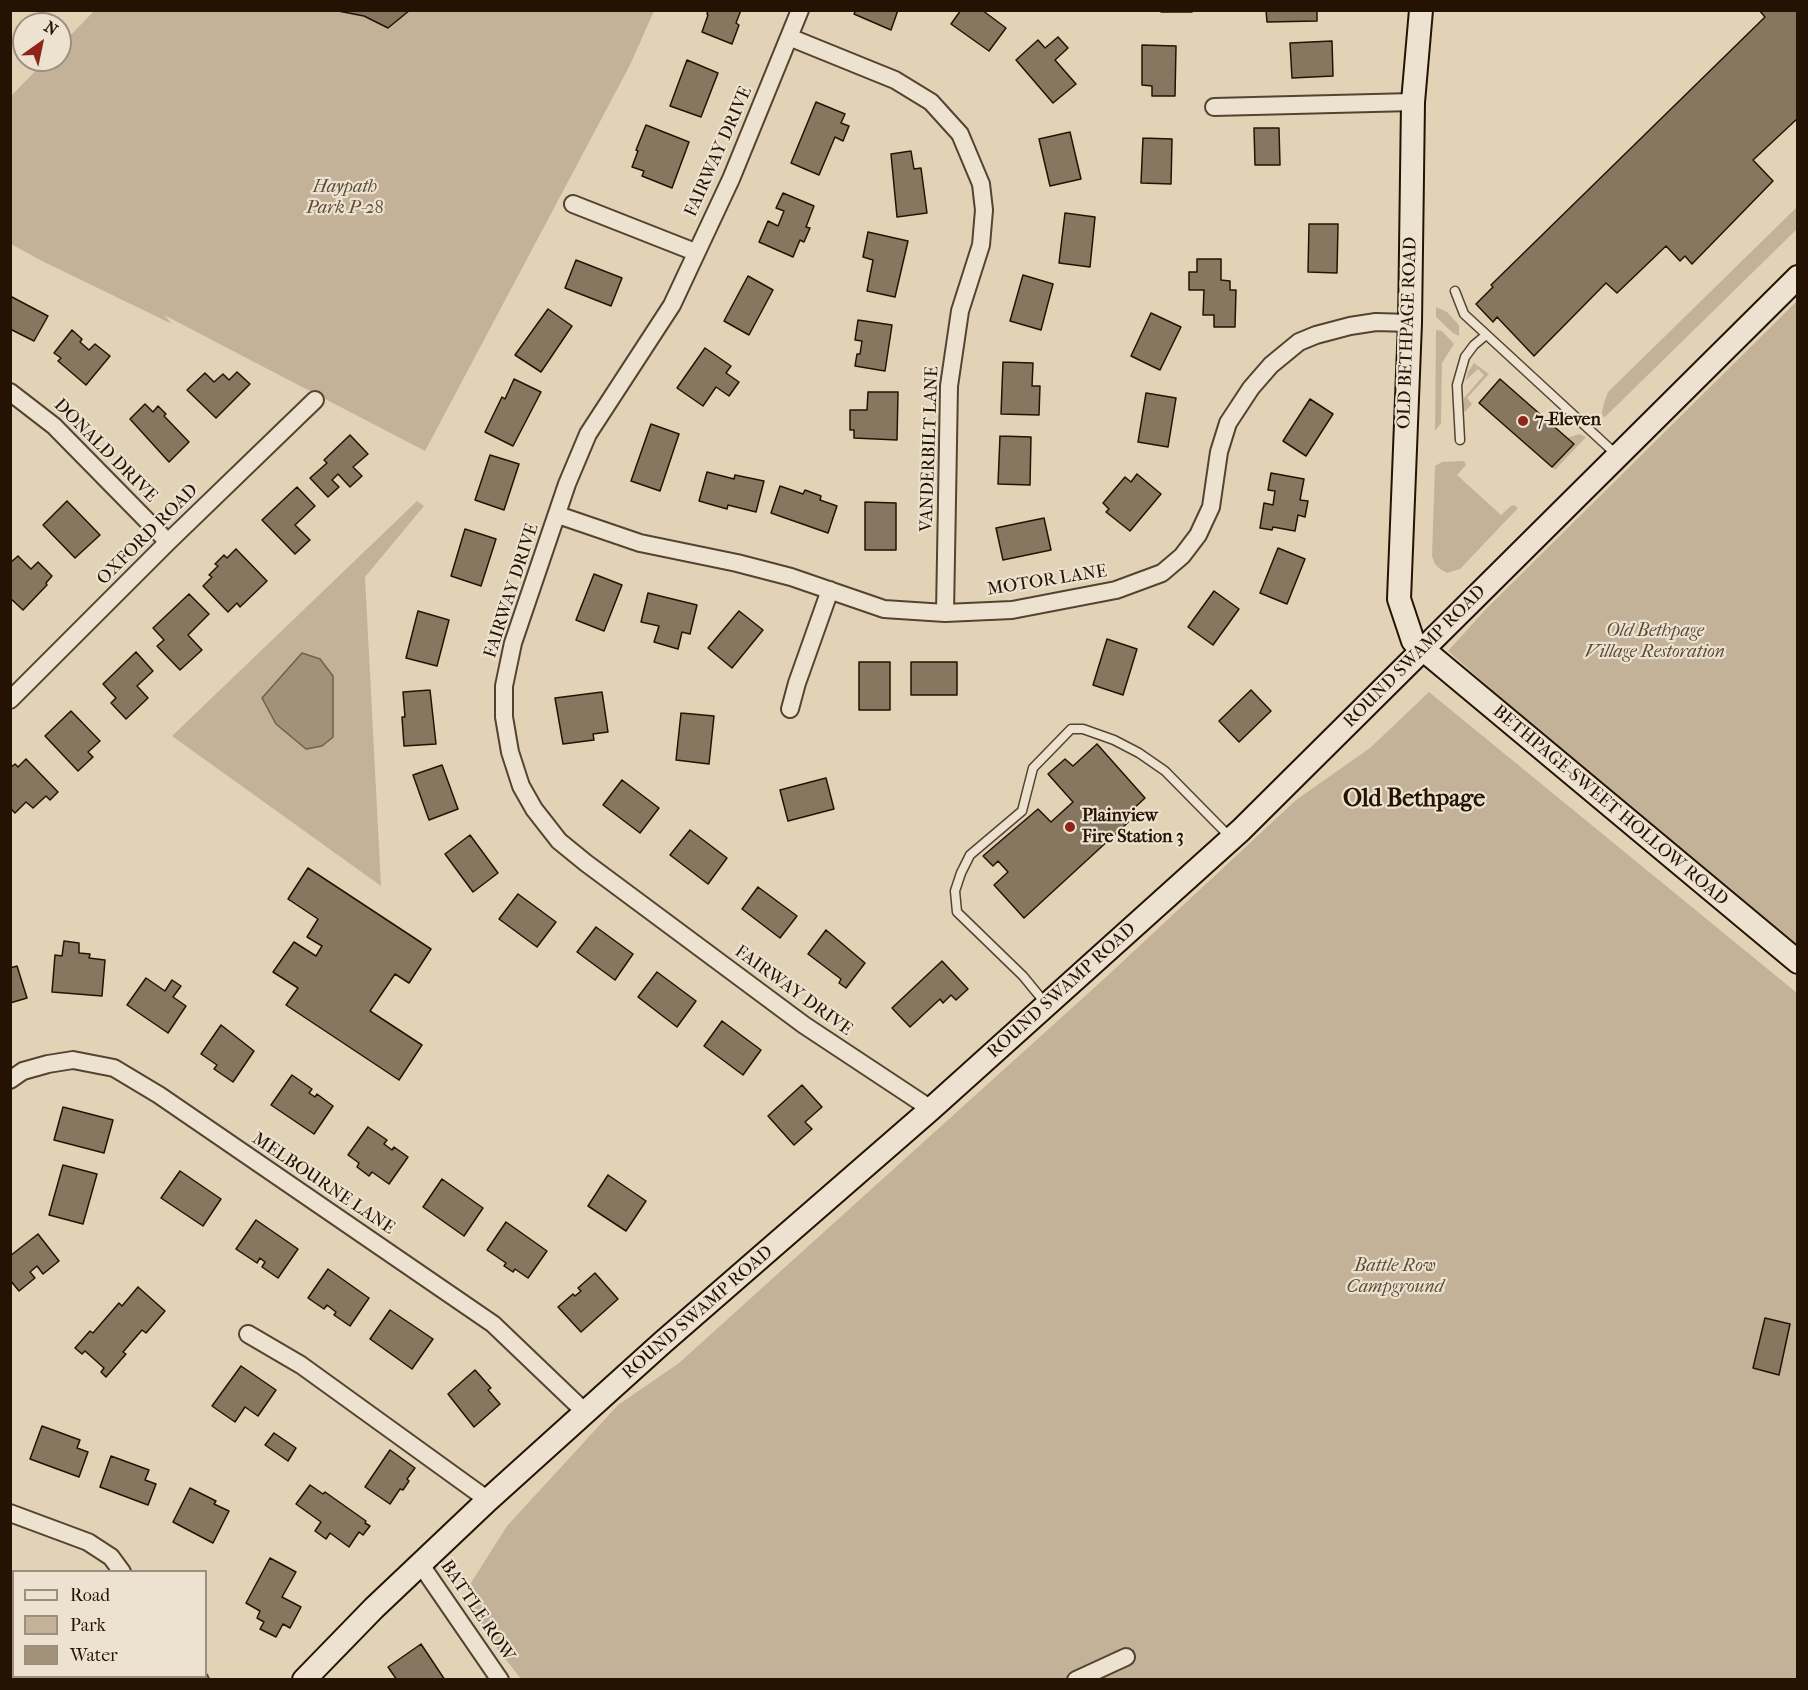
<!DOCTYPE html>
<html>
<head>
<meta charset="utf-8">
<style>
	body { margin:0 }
	#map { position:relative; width:1808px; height:1690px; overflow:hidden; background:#e3d3b6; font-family:"IM FELL French Canon",serif }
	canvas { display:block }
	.frame { position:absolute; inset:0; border:12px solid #241303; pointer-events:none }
	.legend { position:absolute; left:12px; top:1570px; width:195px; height:108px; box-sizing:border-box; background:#ede2d0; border:2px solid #9d8f7e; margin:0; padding:8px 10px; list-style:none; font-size:18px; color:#241303 }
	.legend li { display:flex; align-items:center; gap:12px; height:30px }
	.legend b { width:30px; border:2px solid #9d8f7e }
	.north { position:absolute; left:12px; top:12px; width:60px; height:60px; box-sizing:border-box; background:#ede2d0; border:2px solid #9d8f7e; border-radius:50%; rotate:33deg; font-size:16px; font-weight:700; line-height:24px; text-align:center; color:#241303 }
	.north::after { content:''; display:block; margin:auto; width:21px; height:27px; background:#8f2418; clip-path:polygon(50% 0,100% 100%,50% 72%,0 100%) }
</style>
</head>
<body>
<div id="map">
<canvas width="1808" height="1690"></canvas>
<div class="frame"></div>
<ul class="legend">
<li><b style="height:8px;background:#ede2d0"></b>Road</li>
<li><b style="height:16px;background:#c3b298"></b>Park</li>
<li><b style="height:16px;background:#a29279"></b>Water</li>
</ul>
<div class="north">N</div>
</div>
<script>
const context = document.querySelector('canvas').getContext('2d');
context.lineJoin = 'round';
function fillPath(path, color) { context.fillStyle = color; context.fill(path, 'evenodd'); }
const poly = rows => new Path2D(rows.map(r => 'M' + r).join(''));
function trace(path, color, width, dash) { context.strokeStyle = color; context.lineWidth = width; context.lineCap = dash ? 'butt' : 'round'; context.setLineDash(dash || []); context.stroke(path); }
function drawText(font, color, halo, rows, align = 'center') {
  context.font = font + ' "IM FELL French Canon",serif'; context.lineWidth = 4.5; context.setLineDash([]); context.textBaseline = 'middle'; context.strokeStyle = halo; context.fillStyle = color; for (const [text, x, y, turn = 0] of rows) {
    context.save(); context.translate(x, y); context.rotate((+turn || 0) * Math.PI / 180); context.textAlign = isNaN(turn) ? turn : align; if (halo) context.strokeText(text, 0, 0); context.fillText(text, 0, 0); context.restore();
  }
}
const green = poly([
	[94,11,654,11,630,65,425,451,164,315,172,324,42,261,11,244,11,96,46,60,60,60,60,46],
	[1797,207,1797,229,1606,416,1603,417,1602,412,1604,403,1608,392],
	[1797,301,1797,960,1448,651,1486,609],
	[1436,307,1447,312,1459,325,1459,336,1453,333,1436,317],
	[1436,330,1442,331,1454,344,1442,363,1441,423,1435,431],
	[1474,363,1489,374,1467,398,1472,404,1465,412,1463,410,1464,398,1484,375,1478,369,1466,380,1468,372],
	[1579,434,1586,437,1555,470,1552,467,1573,444,1567,438],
	[1464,461,1466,465,1457,475,1501,515,1511,506,1514,505,1518,508,1460,569,1447,573,1440,569,1435,564,1432,556,1435,466,1442,462],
	[417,501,424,506,365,577,381,886,172,736],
	[1429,692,1797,993,1797,1679,521,1679,489,1638,476,1613,469,1586,507,1526,618,1405,679,1363,1105,978,1296,800,1370,748]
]);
const water = poly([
	[302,653,320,659,333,676,333,737,322,746,306,749,276,724,262,698,302,653]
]);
const building = poly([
	[333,10,410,10,388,28,364,16,333,10],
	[708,10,741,10,736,23,739,25,732,44,702,32,708,15,707,14,708,10],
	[856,10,898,10,891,30,854,14,856,10],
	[961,10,982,10,1006,28,989,51,951,24,961,10],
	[1161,10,1192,10,1192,12,1161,12,1161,10],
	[1266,10,1317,10,1317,21,1267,22,1266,10],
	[1759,10,1798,10,1798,118,1753,160,1773,181,1692,264,1685,256,1680,261,1666,246,1617,293,1606,283,1534,356,1497,317,1493,322,1476,304,1493,287,1491,285,1765,17,1759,10],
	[1058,37,1068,48,1055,60,1076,84,1053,103,1016,60,1038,40,1045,48,1058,37],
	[1332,41,1333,76,1292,78,1290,43,1332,41],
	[1142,45,1176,46,1175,96,1152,96,1152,86,1142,85,1142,45],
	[687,60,718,73,701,117,670,106,687,60],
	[816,102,845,114,841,123,849,126,843,141,835,137,819,175,791,163,816,102],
	[646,125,689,142,672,188,642,176,644,171,632,167,638,151,636,150,646,125],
	[1254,128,1279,128,1280,165,1255,165,1254,128],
	[1070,132,1081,179,1050,186,1039,139,1070,132],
	[1143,138,1172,139,1171,184,1141,183,1143,138],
	[911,151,914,169,921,168,927,213,897,217,891,154,911,151],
	[783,193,814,206,806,227,810,228,804,242,800,240,793,257,759,242,768,221,778,226,784,211,776,208,783,193],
	[1065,213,1095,217,1090,267,1059,263,1065,213],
	[1309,224,1338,224,1337,273,1308,272,1309,224],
	[868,232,908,241,895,297,867,291,873,260,863,257,868,232],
	[1197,259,1221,259,1221,280,1230,281,1230,290,1236,290,1235,327,1214,327,1214,315,1203,315,1204,290,1189,290,1189,272,1197,272,1197,259],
	[576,260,622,278,611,306,565,288,576,260],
	[1023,275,1053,284,1041,330,1010,321,1023,275],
	[748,276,773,290,749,335,724,321,748,276],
	[10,296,48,316,34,341,10,329,10,296],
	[548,309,572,326,541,372,515,355,548,309],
	[1151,313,1181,327,1160,370,1131,356,1151,313],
	[858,320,892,325,885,371,855,366,857,354,860,354,862,341,855,340,858,320],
	[72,330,82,339,80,342,89,350,95,344,110,356,86,385,58,361,61,358,54,353,72,330],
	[705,348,731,366,726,373,739,382,729,396,716,387,703,406,677,388,705,348],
	[1003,362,1033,363,1032,386,1040,386,1039,415,1001,414,1003,362],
	[237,372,250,384,216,418,187,390,205,373,214,382,223,374,229,380,237,372],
	[514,379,541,392,513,446,485,432,502,397,505,399,514,379],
	[1500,379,1574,444,1552,467,1479,403,1500,379],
	[868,392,898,392,897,440,854,438,854,430,850,430,850,410,867,410,868,392],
	[1146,393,1176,398,1168,447,1138,442,1146,393],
	[1310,399,1333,414,1306,456,1283,441,1310,399],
	[145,404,153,412,158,406,166,414,164,416,189,442,169,462,130,419,145,404],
	[651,424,679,434,660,491,631,481,651,424],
	[350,435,368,454,353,467,362,476,350,487,338,474,332,480,339,487,328,497,310,478,327,463,324,460,350,435],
	[1000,436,1031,437,1030,485,998,484,1000,436],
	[490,455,519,464,504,510,475,500,490,455],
	[707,472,734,479,735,475,764,481,756,512,728,505,727,509,699,501,707,472],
	[1271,473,1304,479,1300,500,1308,501,1305,517,1298,515,1295,531,1273,527,1272,530,1260,528,1264,503,1273,505,1275,491,1268,490,1271,473],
	[1137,474,1161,494,1130,531,1106,512,1109,509,1103,503,1125,477,1131,482,1137,474],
	[780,486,803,494,805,490,821,496,820,500,837,506,828,533,771,513,780,486],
	[297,487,315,506,295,525,310,540,295,554,262,520,297,487],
	[67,501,100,535,75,558,43,525,67,501],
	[865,502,896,503,896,550,865,550,865,502],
	[1044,518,1051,550,1003,560,996,528,1044,518],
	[465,529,496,539,481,586,451,576,465,529],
	[1278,548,1305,559,1287,604,1260,593,1278,548],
	[236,549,267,581,240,607,237,603,228,612,203,586,212,577,209,575,218,566,215,564,224,555,227,558,236,549],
	[18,556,31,569,38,562,52,576,46,583,47,585,23,610,10,598,10,563,18,556],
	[594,574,622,585,604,631,576,620,594,574],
	[1214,591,1239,609,1213,645,1188,627,1214,591],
	[648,593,697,605,690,634,682,632,678,649,654,642,659,626,641,622,648,593],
	[189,594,209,614,188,635,202,650,180,670,157,646,164,640,153,628,189,594],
	[418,611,449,620,437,666,406,658,418,611],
	[739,611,763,630,732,668,708,648,739,611],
	[1107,639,1137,649,1123,695,1093,685,1107,639],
	[136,652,153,671,137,686,148,698,126,719,111,703,116,698,103,684,136,652],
	[859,662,890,662,890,710,859,710,859,662],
	[911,662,957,662,957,695,911,695,911,662],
	[430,690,436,744,404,746,402,717,405,717,403,692,430,690],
	[1251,690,1271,711,1239,742,1219,721,1251,690],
	[602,692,608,732,593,734,594,740,563,744,555,698,602,692],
	[71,711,100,741,88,752,93,757,78,771,45,736,71,711],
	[681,713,714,716,709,764,676,760,681,713],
	[1097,744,1145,798,1131,811,1135,816,1024,918,994,885,1008,872,998,861,993,866,983,856,1038,809,1051,822,1073,802,1048,774,1065,759,1073,766,1097,744],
	[26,759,58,792,50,800,46,796,33,808,26,802,15,813,10,808,10,768,15,764,18,767,26,759],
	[442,765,458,809,429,820,413,775,442,765],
	[826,778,834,809,788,821,780,790,826,778],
	[622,780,659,808,640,833,603,805,622,780],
	[690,830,727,858,708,884,670,855,690,830],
	[470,835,498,873,473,892,445,854,470,835],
	[308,868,431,949,409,983,395,974,370,1011,422,1045,399,1080,286,1005,298,988,273,972,294,942,316,956,322,946,307,937,318,919,288,899,308,868],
	[758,887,797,916,780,938,742,909,758,887],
	[518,894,556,922,537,947,499,919,518,894],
	[596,927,633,954,615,980,577,952,596,927],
	[826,930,865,963,846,988,839,983,841,979,808,954,826,930],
	[64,941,79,943,79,953,90,954,89,958,105,960,102,996,52,992,55,955,62,956,64,941],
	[942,961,968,989,956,1000,951,995,943,1003,940,999,910,1027,892,1008,942,961],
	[17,966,27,998,10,1003,10,968,17,966],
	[657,972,696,1001,677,1027,638,997,657,972],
	[146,978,165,991,172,980,181,986,173,997,186,1006,168,1033,127,1005,146,978],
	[722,1021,761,1050,743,1075,704,1046,722,1021],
	[221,1025,254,1051,233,1082,214,1069,217,1065,201,1054,221,1025],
	[292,1075,312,1089,309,1093,315,1097,317,1094,333,1106,314,1134,271,1105,292,1075],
	[802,1085,822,1107,805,1122,812,1129,794,1145,768,1116,802,1085],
	[63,1107,113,1120,104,1153,54,1140,63,1107],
	[368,1127,387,1140,384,1144,392,1150,394,1147,408,1157,389,1184,372,1172,369,1176,357,1167,359,1163,348,1155,368,1127],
	[63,1165,97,1174,83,1224,49,1215,63,1165],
	[180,1171,221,1199,203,1226,161,1198,180,1171],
	[608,1175,646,1201,626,1231,588,1206,608,1175],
	[442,1179,483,1208,464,1236,423,1207,442,1179],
	[256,1220,298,1249,278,1278,262,1267,265,1262,260,1258,257,1263,236,1249,256,1220],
	[506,1222,547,1251,528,1278,515,1269,513,1272,504,1266,506,1263,487,1250,506,1222],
	[38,1234,59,1261,43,1274,37,1266,30,1272,35,1278,19,1291,10,1280,10,1256,38,1234],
	[328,1269,369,1298,350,1326,334,1315,336,1312,327,1305,324,1309,308,1298,328,1269],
	[595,1273,618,1299,581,1332,558,1307,573,1294,575,1296,581,1291,578,1288,595,1273],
	[138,1287,165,1311,146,1333,142,1330,123,1352,126,1354,106,1377,101,1372,104,1368,85,1351,82,1354,75,1348,90,1331,93,1333,119,1303,122,1306,138,1287],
	[390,1310,433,1339,412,1369,370,1339,390,1310],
	[1765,1318,1790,1324,1779,1375,1753,1368,1765,1318],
	[241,1366,276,1390,258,1416,245,1407,235,1422,212,1406,241,1366],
	[475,1370,491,1388,488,1390,500,1404,474,1427,448,1394,475,1370],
	[42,1426,80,1440,77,1448,88,1452,79,1477,30,1459,42,1426],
	[274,1433,296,1448,288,1461,265,1445,274,1433],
	[390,1450,415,1468,407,1479,409,1481,403,1490,400,1489,390,1504,365,1487,390,1450],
	[111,1456,149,1470,145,1480,156,1484,148,1505,100,1487,111,1456],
	[310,1485,323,1494,325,1492,366,1521,365,1523,370,1526,363,1535,359,1532,349,1547,330,1533,326,1539,315,1531,321,1522,296,1504,310,1485],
	[190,1488,216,1501,214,1504,229,1511,213,1543,173,1522,190,1488],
	[270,1558,296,1572,282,1597,301,1607,290,1628,283,1624,276,1637,260,1629,264,1622,257,1618,260,1611,246,1603,270,1558],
	[421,1644,445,1680,397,1680,388,1667,421,1644]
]);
const lane = poly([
	[1455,291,1464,314,1618,456],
	[1460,440,1457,385,1465,357,1474,345,1486,335],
	[1046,1004,1023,976,957,912,955,891,961,873,970,855,1022,811,1033,768,1071,729,1083,729,1114,740,1139,753,1165,771,1231,838]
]);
const street = poly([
	[800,10,731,179,672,305,588,434,567,484,513,643,504,686,504,717,510,752,521,786,534,809,559,841,586,863,804,1025,931,1109],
	[789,37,895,80,931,102,960,134,981,184,984,210,981,245,960,311,949,386,945,613],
	[1214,107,1413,102],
	[573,204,695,252],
	[10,392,54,426,168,542],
	[558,515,640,543,737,563,791,577,884,609,945,613,1012,610,1116,590,1162,573,1182,556,1198,535,1211,507,1219,452,1228,423,1251,388,1271,365,1299,342,1316,335,1350,326,1376,322,1410,323],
	[10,700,168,542,315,400],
	[790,709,797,683,830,590],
	[10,1080,23,1071,48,1064,73,1060,114,1068,159,1095,493,1324,585,1412],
	[248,1334,301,1365,488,1500],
	[10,1513,88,1542,111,1557,122,1572],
	[421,1565,500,1680],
	[194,1676,200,1680],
	[1076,1680,1126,1657]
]);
const secondary = poly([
	[1421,10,1413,102,1410,323,1399,599,1413,641,1798,962],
	[304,1680,374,1608,488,1500,662,1343,931,1109,1241,830,1798,277]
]);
const markers = [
	[1523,421,6,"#8f2418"],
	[1070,827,6,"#8f2418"]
];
const streetNames = [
	["FAIRWAY DRIVE",719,152,-66],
	["OLD BETHPAGE ROAD",1408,333,-88],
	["VANDERBILT LANE",930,449,-88],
	["DONALD DRIVE",105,451,45],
	["OXFORD ROAD",148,535,-45],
	["MOTOR LANE",1047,581,-9],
	["FAIRWAY DRIVE",512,591,-72],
	["ROUND SWAMP ROAD",1415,657,-45],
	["BETHPAGE-SWEET HOLLOW ROAD",1610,806,40],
	["FAIRWAY DRIVE",793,991,36],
	["ROUND SWAMP ROAD",1062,991,-42],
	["MELBOURNE LANE",323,1184,34],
	["ROUND SWAMP ROAD",698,1313,-41],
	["BATTLE ROW",477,1611,56]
];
const parkNames = [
	["Haypath",345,188],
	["Park P-28",345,209],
	["Old Bethpage",1655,632],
	["Village Restoration",1655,653],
	["Battle Row",1395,1267],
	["Campground",1395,1288]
];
const poiNames = [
	["7-Eleven",1535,421],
	["Plainview",1082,817],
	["Fire Station 3",1082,838]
];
const districtNames = [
	["Old Bethpage",1414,800]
];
fillPath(green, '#c3b298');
fillPath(water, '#a29279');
trace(water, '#705f4a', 1.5);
fillPath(building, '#877760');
trace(building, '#241303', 1.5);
trace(lane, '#544330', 11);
trace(street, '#544330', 20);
trace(secondary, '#241303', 26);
trace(lane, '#ede2d0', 8);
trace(street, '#ede2d0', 16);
trace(secondary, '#ede2d0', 22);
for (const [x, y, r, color] of markers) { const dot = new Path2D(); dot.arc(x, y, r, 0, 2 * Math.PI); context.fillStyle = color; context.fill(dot); trace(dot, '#ede2d0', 2); }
drawText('18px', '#241303', '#ede2d0', streetNames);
drawText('italic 18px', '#5c4b37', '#ede2d0', parkNames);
drawText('bold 18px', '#241303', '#ede2d0', poiNames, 'left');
drawText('bold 24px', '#241303', '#ede2d0', districtNames);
</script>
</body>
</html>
